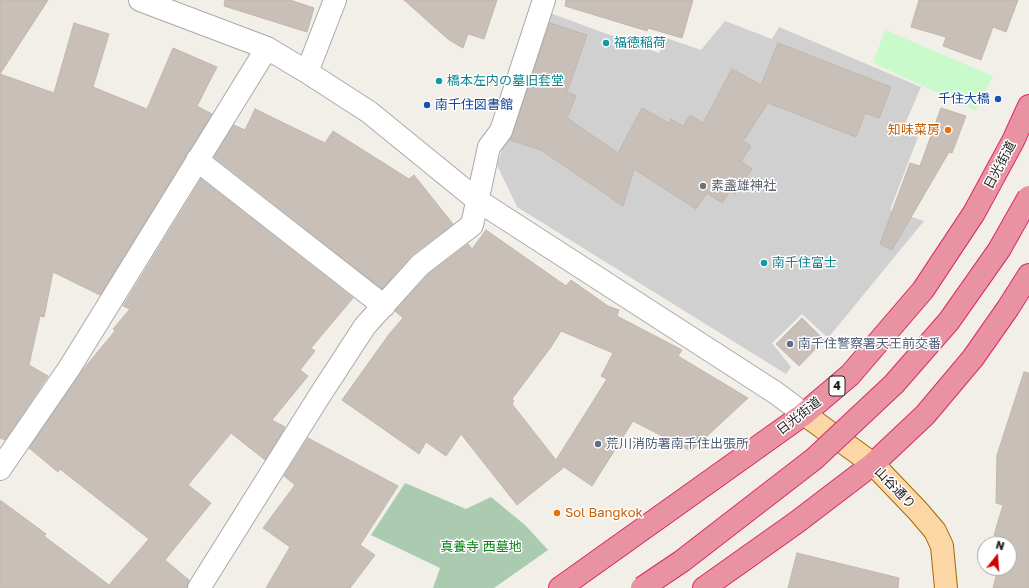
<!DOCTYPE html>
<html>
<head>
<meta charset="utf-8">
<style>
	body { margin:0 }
	#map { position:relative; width:1029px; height:588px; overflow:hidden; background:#f2efe9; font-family:"Golos Text",sans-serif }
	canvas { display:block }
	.north { position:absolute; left:977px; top:536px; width:40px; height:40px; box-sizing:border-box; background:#fff; border:1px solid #a7a7a7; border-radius:50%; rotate:17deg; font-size:11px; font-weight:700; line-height:16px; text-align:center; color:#222 }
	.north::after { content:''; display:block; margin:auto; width:14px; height:18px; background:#d40000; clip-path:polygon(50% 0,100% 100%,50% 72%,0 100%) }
</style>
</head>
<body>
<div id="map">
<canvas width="1029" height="588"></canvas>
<div class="north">N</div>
</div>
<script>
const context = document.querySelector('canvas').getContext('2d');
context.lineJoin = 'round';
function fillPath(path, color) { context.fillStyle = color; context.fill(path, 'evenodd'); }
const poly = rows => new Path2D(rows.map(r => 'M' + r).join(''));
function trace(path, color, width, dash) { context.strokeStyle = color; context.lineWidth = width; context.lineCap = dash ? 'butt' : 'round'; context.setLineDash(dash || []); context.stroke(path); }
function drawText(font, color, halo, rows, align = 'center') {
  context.font = font + ' "Golos Text","Noto Sans JP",sans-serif'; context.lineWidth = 3; context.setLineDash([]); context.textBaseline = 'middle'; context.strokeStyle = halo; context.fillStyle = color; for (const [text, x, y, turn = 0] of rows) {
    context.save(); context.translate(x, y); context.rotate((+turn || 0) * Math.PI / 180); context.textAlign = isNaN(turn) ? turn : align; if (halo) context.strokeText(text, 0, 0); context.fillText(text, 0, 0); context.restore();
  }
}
const religious = poly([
	[550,13,659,53,666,38,701,50,725,21,772,39,779,27,921,87,902,131,918,137,890,210,924,221,828,338,802,314,772,343,791,367,786,374,517,207,497,165]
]);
const cemetery = poly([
	[405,483,466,509,491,497,525,525,548,550,494,588,433,588,440,568,371,535]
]);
const park = poly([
	[885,30,993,76,976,111,873,63]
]);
const building = poly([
	[0,0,48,0,0,74,0,0],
	[225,0,290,0,314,8,307,32,224,6,225,0],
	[404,0,497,0,484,39,468,34,463,48,449,40,404,0],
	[566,0,693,0,682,38,648,28,647,31,565,6,566,0],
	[919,0,1018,0,1006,32,993,27,981,60,943,46,946,37,911,27,919,0],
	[74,23,109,34,93,87,147,109,173,48,217,67,197,106,212,114,100,295,53,272,44,317,40,316,29,365,48,376,5,440,0,438,0,74,54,93,74,23],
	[550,23,587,35,567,92,576,96,567,118,618,153,642,108,669,123,671,119,683,126,690,115,703,123,732,69,761,85,778,43,891,87,879,118,865,113,856,137,768,103,743,141,751,146,741,161,752,169,735,194,730,191,722,203,707,193,696,209,634,169,623,206,541,150,510,140,550,23],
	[941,108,966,116,952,153,949,152,892,250,880,244,910,163,920,166,941,108],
	[255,109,325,143,333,131,409,179,414,175,453,224,412,255,382,289,214,157,234,125,245,130,255,109],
	[201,179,353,298,311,348,315,351,300,370,308,376,272,420,285,427,265,460,231,433,188,485,211,503,165,560,189,580,187,588,0,588,0,500,46,534,44,536,109,585,149,539,60,469,58,472,29,448,81,372,115,331,113,329,130,309,123,306,201,179],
	[486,230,566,286,571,280,608,306,619,310,617,316,682,350,678,356,748,398,691,451,633,421,592,486,561,465,563,468,517,505,461,434,446,456,426,442,419,454,342,400,390,333,403,318,395,311,429,274,468,244,472,249,486,230],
	[561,331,613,353,601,376,607,379,556,460,512,404,514,401,512,399,551,347,561,331],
	[802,318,824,340,799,366,776,344,802,318],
	[1024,372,1029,373,1029,588,993,588,998,568,1009,568,1009,544,1005,544,1006,539,994,535,1003,505,996,503,997,455,1024,372],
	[308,438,398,486,360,545,375,555,350,588,266,588,290,547,263,528,295,485,284,476,308,438],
	[797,553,899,578,898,588,788,588,797,553]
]);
const minor = poly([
	[140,0,267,48,307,72,369,112,477,200,776,393,804,414],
	[307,72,335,0],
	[197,160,384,306],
	[0,469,70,367,267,48],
	[199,588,320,395,365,326,420,265,472,225,489,147,501,131,544,0]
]);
const major = poly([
	[804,414,873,464,918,511,935,531,942,546,946,588]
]);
const highway = poly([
	[560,588,804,414,850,375,923,290,974,213,1013,141,1029,106],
	[704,588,797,522,873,464,925,415,973,358,1008,308,1029,275]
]);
const highwayBridge = poly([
	[642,588,682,561,814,459,894,384,949,321,999,250,1029,197]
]);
const markers = [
	[606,43,4,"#0f9aa8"],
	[439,81,4,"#0f9aa8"],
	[998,99,4,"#1a4fb4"],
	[427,105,4,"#1a4fb4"],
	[948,130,4,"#e8710a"],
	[703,186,4,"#6b7280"],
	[764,263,4,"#0f9aa8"],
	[790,344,4,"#5c6f8a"],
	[598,444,4,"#5c6f8a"],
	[557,513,4,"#e8710a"]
];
const shields = [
	[837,386,16]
];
const shieldNames = [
	["4",837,386]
];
const cultureNames = [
	["福徳稲荷",614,43],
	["橋本左内の墓旧套堂",447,81],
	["南千住富士",772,263]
];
const transitNames = [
	["千住大橋",990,99],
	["南千住図書館",435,105,"left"]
];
const foodNames = [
	["知味菜房",940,130],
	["Sol Bangkok",565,513,"left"]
];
const streetNames = [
	["日光街道",1000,165,-62],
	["日光街道",799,416,-38],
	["山谷通り",895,488,46]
];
const worshipNames = [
	["素盞雄神社",711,186]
];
const serviceNames = [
	["南千住警察署天王前交番",798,344],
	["荒川消防署南千住出張所",606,444]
];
const parkNames = [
	["真養寺 西墓地",481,547]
];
fillPath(religious, '#d0d0d0');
fillPath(cemetery, '#aacbaf');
fillPath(park, '#c8facc');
fillPath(building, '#c7bfb8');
trace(building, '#c4b6ab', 1);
trace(minor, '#a9a9a9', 24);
trace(major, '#a06b00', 24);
trace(highway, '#dc2a67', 24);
trace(minor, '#fff', 22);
trace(major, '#fcd6a4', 22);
trace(highway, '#e892a2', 22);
trace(highwayBridge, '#dc2a67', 24, []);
trace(highwayBridge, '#e892a2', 22);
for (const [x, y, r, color] of markers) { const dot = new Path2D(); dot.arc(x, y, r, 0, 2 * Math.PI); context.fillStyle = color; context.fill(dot); trace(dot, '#fff', 1.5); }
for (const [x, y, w] of shields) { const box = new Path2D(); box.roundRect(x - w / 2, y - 10, w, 20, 3); context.fillStyle = '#fff'; context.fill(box); trace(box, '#222', 1); }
drawText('bold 12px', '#222', null, shieldNames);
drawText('13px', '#0d838f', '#fff', cultureNames, 'left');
drawText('13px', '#164399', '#fff', transitNames, 'right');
drawText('13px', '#c56008', '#fff', foodNames, 'right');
drawText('13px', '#222', '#fff', streetNames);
drawText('13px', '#5b616d', '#fff', worshipNames, 'left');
drawText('13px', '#4e5e75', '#fff', serviceNames, 'left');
drawText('13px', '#0c8416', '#fff', parkNames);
</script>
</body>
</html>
